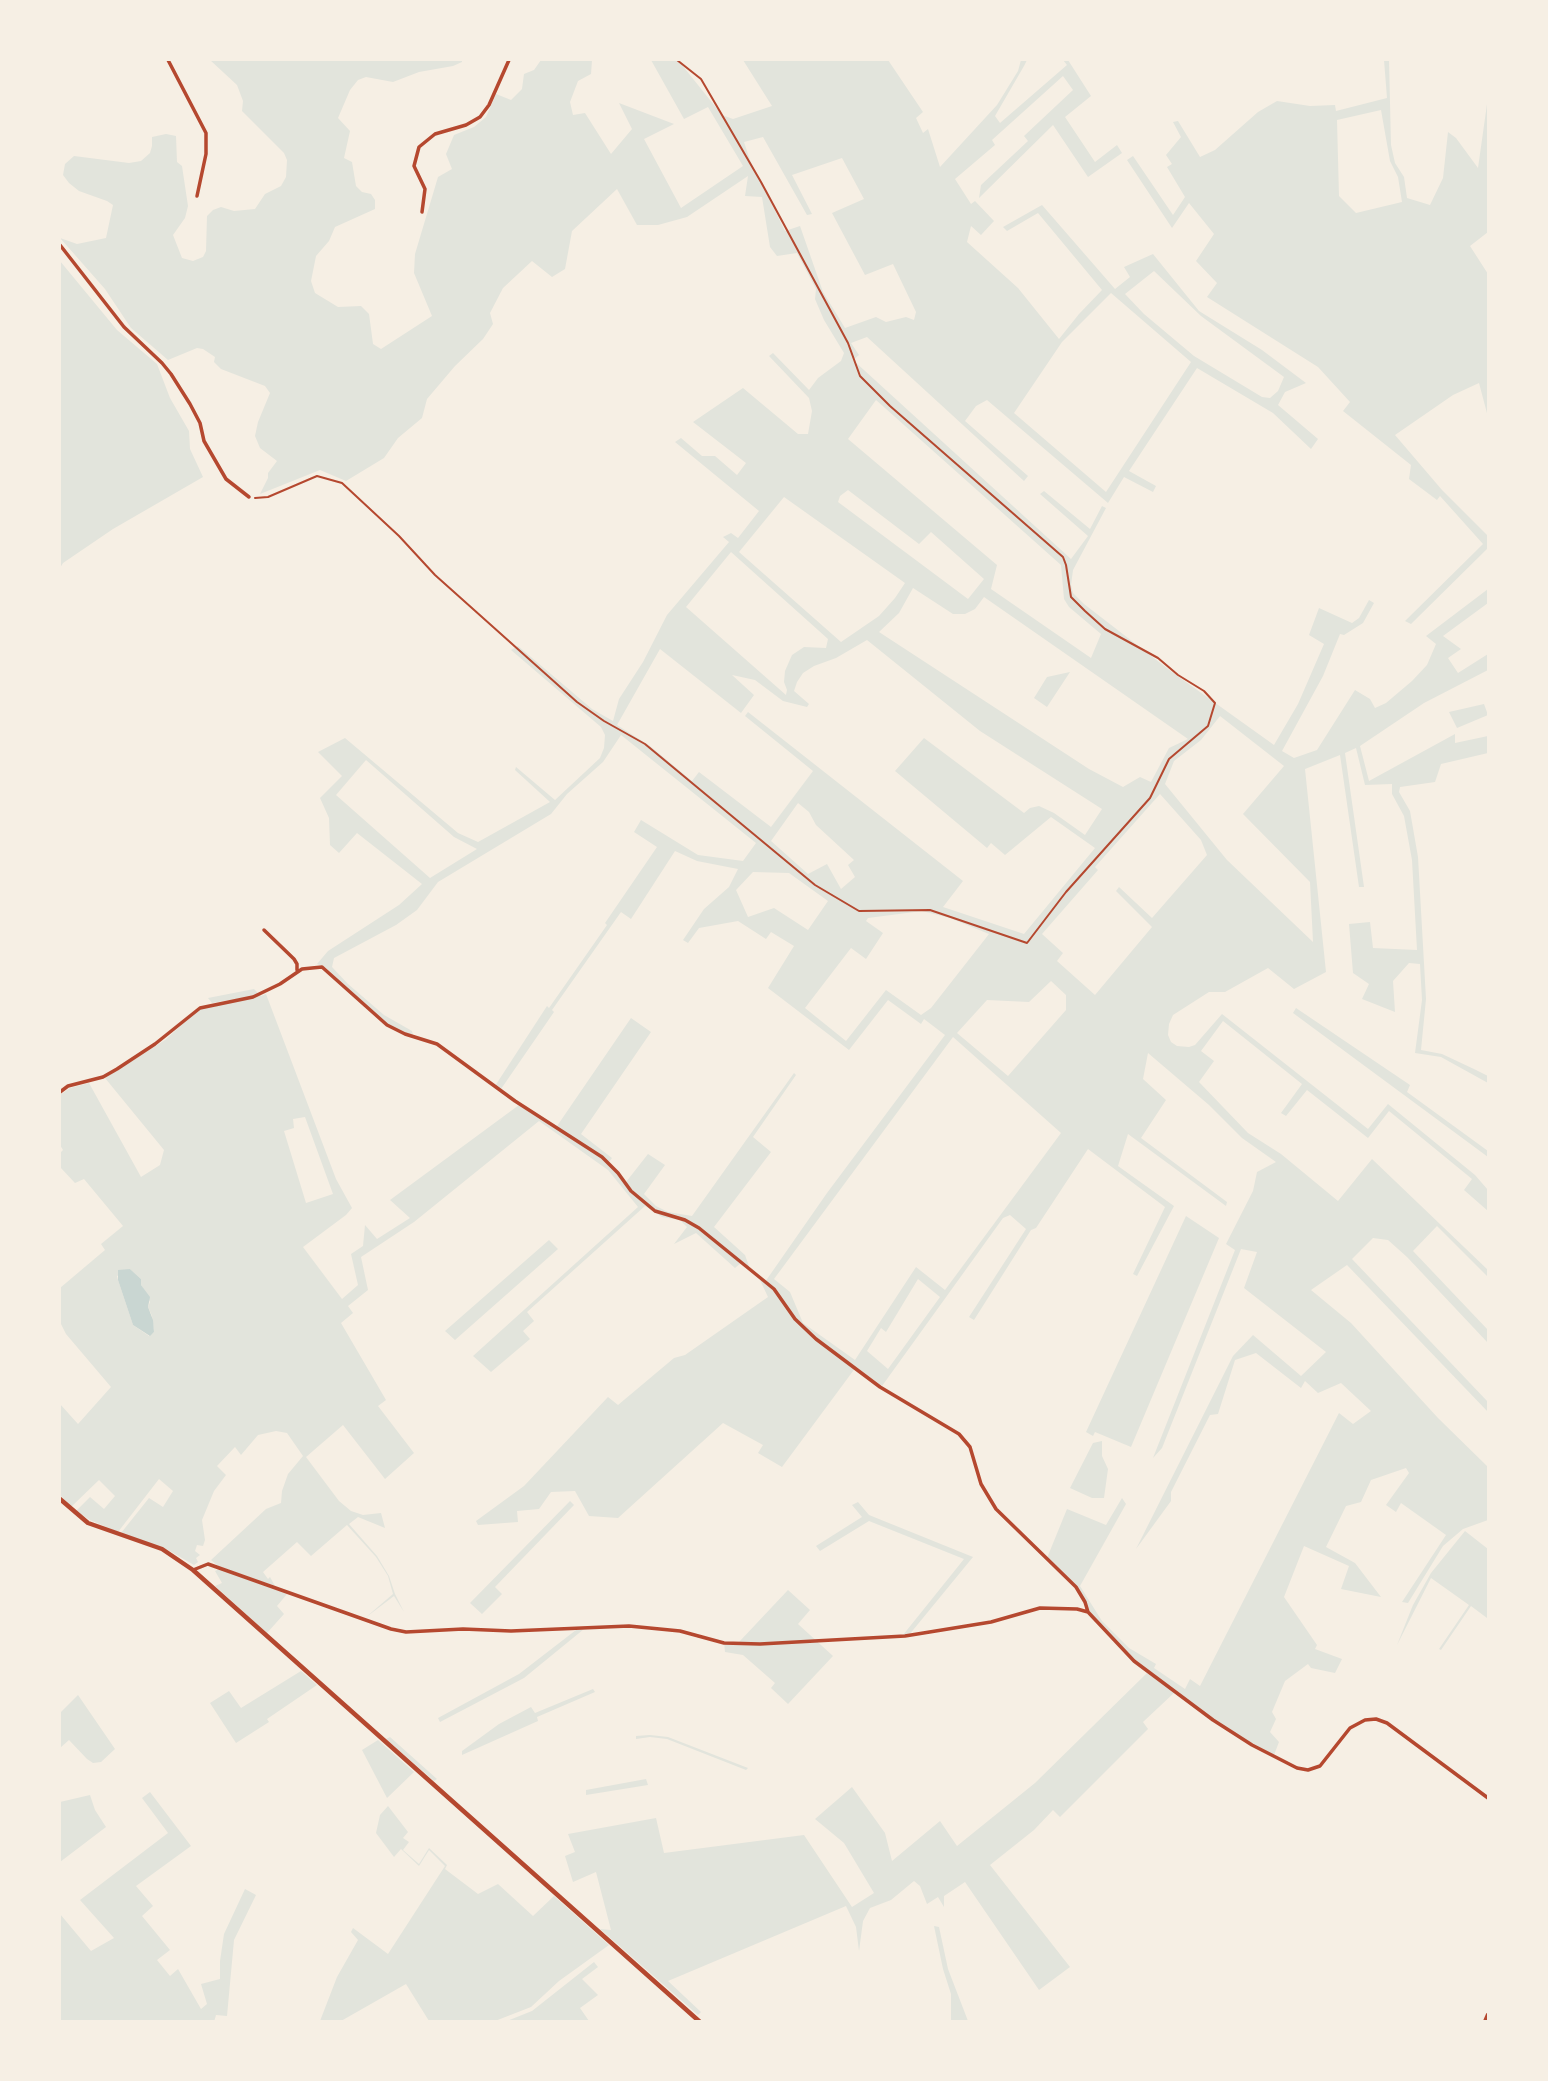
<!DOCTYPE html>
<html>
<head>
<meta charset="utf-8">
<style>
	body { margin:0 }
	#map { position:relative; width:1548px; height:2081px; overflow:hidden; background:#f6efe4; font-family:"IBM Plex Sans",sans-serif }
	canvas { display:block }
	.frame { position:absolute; inset:0; border:61px solid #f6efe4; pointer-events:none }
</style>
</head>
<body>
<div id="map">
<canvas width="1548" height="2081"></canvas>
<div class="frame"></div>
</div>
<script>
const context = document.querySelector('canvas').getContext('2d');
context.lineJoin = 'round';
function fillPath(path, color) { context.fillStyle = color; context.fill(path, 'evenodd'); }
const poly = rows => new Path2D(rows.map(r => 'M' + r).join(''));
function trace(path, color, width, dash) { context.strokeStyle = color; context.lineWidth = width; context.lineCap = dash ? 'butt' : 'round'; context.setLineDash(dash || []); context.stroke(path); }
const green = poly([
	[210,60,462,60,462,62,453,66,419,72,393,82,366,77,358,80,350,90,338,118,350,131,344,158,352,162,356,186,362,192,371,194,375,200,375,209,335,227,329,241,316,256,311,281,315,293,338,307,361,306,369,314,373,344,381,349,432,316,414,273,415,254,438,177,452,169,446,154,454,135,474,127,486,117,496,94,511,100,522,89,524,74,534,70,541,60,592,60,591,74,578,81,570,102,573,115,585,113,611,154,632,129,619,103,674,124,644,139,681,208,743,166,708,107,684,119,651,60,678,60,722,115,733,119,772,106,743,60,888,60,923,112,916,118,923,133,928,129,940,167,997,105,1018,71,1021,60,1027,60,1024,66,995,116,1000,123,1067,65,1063,60,1068,60,1091,96,1065,117,1095,162,1117,145,1122,153,1088,177,1053,125,979,198,981,185,1028,141,1024,136,1073,90,1063,76,992,140,995,145,955,179,971,204,975,201,994,221,981,235,971,226,967,242,1018,288,1059,339,1079,314,1102,290,1038,213,1007,231,1003,227,1042,205,1115,289,1130,277,1124,267,1153,254,1199,311,1262,350,1306,383,1285,392,1278,405,1318,439,1311,449,1273,413,1197,368,1129,471,1156,486,1153,492,1124,477,1108,503,987,400,976,406,965,421,1028,476,1024,481,867,337,851,343,859,355,853,360,1071,559,1088,536,1040,494,1044,491,1090,529,1102,506,1106,508,1073,570,1071,585,1073,593,1084,604,1172,672,1274,745,1298,704,1324,644,1309,635,1319,608,1352,623,1359,618,1369,600,1374,603,1363,623,1344,635,1340,634,1323,676,1282,751,1294,758,1317,750,1355,690,1370,699,1375,708,1386,703,1412,681,1427,665,1436,644,1426,636,1488,589,1488,603,1443,636,1461,649,1448,658,1458,673,1488,654,1488,670,1424,703,1360,746,1369,781,1455,734,1455,743,1488,736,1488,753,1441,764,1435,782,1400,787,1399,792,1410,811,1418,857,1426,999,1421,1050,1442,1054,1476,1070,1488,1076,1488,1083,1441,1057,1415,1053,1422,1000,1420,964,1409,963,1393,981,1395,1012,1362,999,1369,984,1353,973,1349,924,1370,922,1373,948,1417,950,1412,860,1404,816,1392,794,1392,784,1365,785,1356,748,1345,753,1364,887,1359,887,1340,755,1305,769,1326,972,1294,989,1268,968,1225,992,1209,992,1173,1015,1169,1024,1168,1035,1171,1042,1177,1046,1189,1047,1195,1045,1222,1014,1368,1129,1388,1104,1475,1175,1488,1190,1488,1211,1464,1190,1472,1179,1389,1111,1368,1138,1307,1090,1286,1116,1281,1113,1302,1084,1223,1021,1201,1051,1214,1061,1199,1082,1248,1133,1281,1154,1338,1201,1372,1159,1488,1270,1488,1277,1437,1226,1413,1251,1488,1330,1488,1343,1407,1257,1388,1240,1373,1238,1352,1259,1488,1402,1488,1412,1347,1265,1311,1290,1351,1323,1438,1418,1488,1467,1488,1520,1463,1529,1443,1546,1408,1603,1402,1602,1446,1535,1401,1503,1396,1512,1386,1505,1409,1473,1406,1468,1371,1480,1361,1502,1346,1506,1326,1547,1355,1563,1381,1597,1341,1589,1349,1566,1304,1546,1284,1597,1317,1645,1315,1649,1342,1659,1335,1673,1311,1668,1308,1664,1285,1681,1272,1712,1276,1719,1270,1732,1279,1742,1274,1755,1236,1734,1209,1716,1129,1655,1091,1614,1079,1589,1047,1558,1067,1509,1106,1525,1122,1498,1126,1504,1080,1586,1102,1621,1129,1648,1156,1664,1154,1668,1185,1689,1190,1679,1200,1686,1339,1413,1353,1424,1371,1411,1341,1383,1318,1393,1305,1381,1301,1388,1256,1353,1235,1360,1218,1414,1210,1415,1171,1492,1171,1501,1136,1549,1233,1356,1253,1335,1301,1376,1326,1352,1244,1288,1257,1252,1241,1249,1162,1448,1153,1458,1235,1250,1226,1244,1253,1191,1257,1172,1276,1162,1242,1138,1209,1105,1148,1053,1143,1079,1166,1100,1141,1138,1227,1202,1226,1206,1128,1134,1118,1166,1174,1206,1137,1276,1133,1274,1165,1207,1088,1149,1036,1228,1031,1230,974,1320,969,1317,1026,1229,1010,1215,1003,1218,882,1386,856,1367,782,1467,758,1453,763,1445,723,1423,618,1518,589,1516,575,1491,551,1492,539,1509,517,1511,518,1522,478,1525,476,1521,524,1486,608,1397,618,1405,674,1358,685,1355,768,1297,760,1280,765,1282,827,1193,945,1035,924,1019,921,1024,888,1000,849,1050,768,988,794,946,771,932,766,939,738,921,699,928,688,943,683,940,704,909,729,887,738,869,697,861,675,851,631,919,621,912,552,1010,554,1012,501,1089,495,1086,547,1006,549,1008,607,925,605,923,657,847,634,832,641,820,698,855,743,861,756,843,621,735,603,762,567,794,551,814,438,882,417,910,396,925,334,958,332,967,348,984,384,1015,412,1031,413,1035,396,1030,386,1024,325,967,317,964,328,951,399,905,422,884,357,833,339,853,330,845,329,818,320,798,342,776,318,752,345,738,458,833,478,842,550,802,515,770,516,767,555,800,600,758,604,748,605,735,601,727,511,650,518,646,592,709,613,721,619,699,643,662,667,615,729,542,723,537,731,533,738,538,759,511,675,442,681,438,702,456,715,456,737,475,746,463,693,422,743,388,798,434,808,434,812,411,809,398,769,356,773,353,809,390,818,378,841,361,844,353,824,320,815,299,816,289,797,253,777,256,770,247,762,197,745,196,748,176,687,217,658,225,637,225,617,189,572,231,565,269,552,277,532,261,503,288,490,313,493,324,483,339,455,366,427,399,422,418,398,438,384,458,346,481,320,470,260,494,268,478,268,473,277,461,260,448,255,436,258,422,270,393,265,386,221,369,214,362,215,357,203,349,197,348,168,360,131,328,105,289,60,238,77,244,106,238,113,205,107,201,79,191,69,183,63,175,65,164,74,156,129,163,141,161,150,153,152,146,152,137,166,134,176,136,177,162,182,166,188,206,185,218,173,235,182,258,193,261,203,257,206,251,207,216,213,210,221,207,234,211,255,209,265,194,281,186,286,177,287,160,284,153,242,111,243,101,237,85],
	[763,137,807,215,812,214,792,175,842,158,864,199,832,213,865,275,893,264,916,312,914,320,906,317,886,322,876,317,845,328,823,292,800,226,785,231,750,160,744,142],
	[1154,271,1201,316,1284,377,1278,391,1270,398,1262,397,1194,356,1144,314,1125,294],
	[1111,293,1191,362,1106,492,1014,413,1062,342],
	[876,400,1061,565,1064,599,1069,607,1101,634,1091,658,991,589,997,565,848,439],
	[848,490,919,544,931,532,984,579,968,599,838,502,840,496],
	[784,497,905,583,895,598,879,616,841,642,739,552],
	[731,552,828,639,826,648,804,647,792,655,785,671,784,682,787,690,786,695,686,607],
	[913,588,953,614,965,614,975,609,984,597,1188,739,1169,748,1151,782,1140,777,1123,787,1089,769,879,632,899,613],
	[867,640,980,731,1102,809,1085,835,1054,813,1039,806,1030,808,1024,813,924,738,895,771,987,848,991,843,1005,855,1051,817,1095,848,1024,934,943,907,963,881,748,712,745,716,813,771,771,827,699,772,692,781,650,746,617,725,660,649,741,713,754,695,732,675,755,680,783,701,807,707,809,704,794,691,797,682,803,673,814,666,836,658],
	[1220,716,1284,766,1243,814,1310,882,1313,942,1227,860,1165,784,1174,761,1201,740],
	[366,760,454,837,477,849,430,878,336,795],
	[1160,794,1201,840,1207,855,1152,918,1119,887,1116,891,1152,927,1095,995,1057,961,1063,953,1042,934,1098,870,1095,867],
	[798,803,809,812,816,825,854,860,848,865,855,877,841,889,827,864,808,874,771,841],
	[753,872,789,873,828,901,808,930,774,908,748,917,736,890],
	[922,911,950,918,989,934,931,1008,921,1015,886,990,846,1041,805,1008,851,948,866,959,883,933,866,921,868,918],
	[1051,981,1066,995,1066,1010,1008,1076,957,1033,987,1000,1029,1002],
	[953,1037,1061,1133,945,1290,916,1267,855,1360,803,1323,790,1292,774,1279],
	[918,1279,940,1297,888,1369,867,1351,881,1328,886,1332],
	[1384,60,1389,60,1391,145,1395,163,1404,177,1407,198,1430,205,1443,178,1448,132,1456,138,1478,168,1488,97,1488,232,1470,246,1488,274,1488,417,1479,383,1453,395,1395,435,1442,490,1488,536,1488,548,1411,624,1405,621,1483,544,1440,496,1437,500,1409,479,1411,465,1343,411,1350,402,1318,367,1207,297,1217,283,1196,261,1214,234,1189,203,1172,228,1127,160,1133,156,1173,215,1185,197,1167,167,1172,164,1166,155,1181,137,1173,122,1178,121,1200,157,1215,150,1258,112,1277,101,1310,106,1335,105,1336,111,1387,98],
	[1381,110,1390,161,1398,177,1402,202,1356,213,1339,196,1337,120],
	[60,261,117,330,157,364,170,398,189,431,190,449,203,477,113,529,63,563,60,568],
	[1070,672,1047,707,1034,698,1047,677],
	[1484,704,1488,715,1457,728,1449,712],
	[254,989,261,996,266,994,336,1179,352,1208,346,1215,303,1247,342,1299,358,1285,351,1254,363,1246,365,1225,377,1239,410,1218,390,1200,519,1105,555,1129,631,1018,651,1032,581,1134,612,1158,609,1162,626,1182,648,1154,665,1165,644,1194,656,1206,668,1212,692,1216,794,1073,796,1075,753,1137,771,1152,714,1227,745,1255,750,1269,742,1262,735,1268,696,1233,674,1244,687,1227,680,1220,662,1217,645,1206,527,1312,534,1321,523,1331,530,1339,491,1372,473,1356,638,1207,608,1170,539,1121,414,1222,361,1257,368,1290,348,1306,353,1313,341,1323,386,1400,378,1406,414,1453,385,1479,343,1425,306,1457,339,1501,351,1511,363,1515,381,1513,385,1528,358,1517,349,1524,377,1556,389,1576,395,1594,404,1612,394,1596,365,1618,393,1594,388,1576,376,1557,347,1525,311,1556,297,1542,263,1572,268,1579,270,1577,275,1586,218,1566,211,1560,266,1509,281,1503,282,1491,288,1474,303,1456,287,1433,276,1431,258,1435,241,1455,235,1447,217,1466,226,1475,214,1491,202,1520,205,1540,203,1546,197,1545,195,1551,200,1555,196,1558,198,1562,194,1565,168,1550,121,1533,149,1498,163,1507,173,1491,159,1479,118,1532,90,1520,76,1511,90,1497,104,1509,115,1496,99,1480,71,1507,60,1495,60,1404,78,1424,111,1387,66,1334,60,1322,60,1288,105,1250,101,1244,123,1226,84,1179,75,1183,60,1167,60,1153,63,1150,60,1145,60,1095,70,1088,89,1083,141,1177,160,1165,164,1150,105,1078,165,1040,198,1010,242,998,212,1003,208,998],
	[305,1117,333,1194,306,1203,284,1131,294,1128,293,1119],
	[130,1269,141,1279,141,1285,150,1302,148,1307,152,1316,154,1332,149,1336,133,1325,118,1280,117,1276],
	[1296,1008,1410,1085,1407,1092,1488,1151,1488,1157,1293,1013],
	[1186,1216,1219,1238,1131,1447,1095,1432,1093,1436,1086,1432],
	[549,1240,558,1249,455,1340,445,1331],
	[1102,1441,1102,1456,1108,1469,1104,1498,1092,1498,1070,1488,1093,1443],
	[570,1501,574,1505,495,1587,502,1594,482,1614,470,1603],
	[858,1502,869,1515,973,1557,909,1635,903,1635,964,1559,869,1521,820,1551,816,1546,862,1517,852,1505],
	[1465,1531,1488,1549,1488,1616,1487,1618,1471,1606,1441,1650,1439,1649,1469,1605,1431,1578,1397,1645,1413,1605,1431,1573],
	[219,1569,287,1594,277,1606,284,1614,267,1633,215,1586,222,1583,215,1571],
	[788,1590,810,1610,798,1624,833,1656,788,1704,771,1688,775,1683,743,1655,725,1652,724,1642,739,1642],
	[584,1629,524,1678,440,1722,438,1718,519,1674,576,1630],
	[301,1671,317,1685,267,1719,269,1722,236,1743,210,1703,229,1691,241,1708],
	[1147,1673,1175,1692,1143,1722,1148,1729,1060,1817,1053,1810,1034,1830,990,1865,1070,1967,1039,1990,965,1882,944,1896,944,1907,938,1897,927,1904,920,1886,914,1881,891,1900,870,1908,863,1921,859,1951,856,1927,846,1906,668,1981,701,2012,698,2015,600,1929,611,1930,596,1872,573,1882,565,1856,575,1852,568,1834,656,1818,664,1853,804,1835,852,1907,874,1893,844,1843,815,1819,852,1787,885,1833,892,1861,940,1821,957,1846,1035,1783],
	[593,1689,595,1692,537,1717,538,1721,462,1755,462,1751,499,1724,531,1707,535,1713],
	[78,1695,115,1749,101,1762,93,1763,87,1759,69,1740,60,1748,60,1713],
	[650,1735,668,1737,748,1768,746,1770,667,1739,650,1737,636,1739,636,1736],
	[390,1737,437,1779,434,1781,386,1739],
	[378,1740,414,1772,387,1798,362,1750],
	[646,1779,648,1785,586,1795,586,1790],
	[150,1792,191,1846,136,1886,153,1906,142,1916,170,1950,157,1960,170,1976,178,1969,201,2009,207,2004,201,1984,220,1979,220,1961,224,1934,245,1889,256,1895,234,1940,227,2016,216,2015,214,2022,60,2021,60,1914,91,1951,114,1938,80,1900,168,1833,142,1798],
	[90,1795,95,1810,106,1827,60,1862,60,1802],
	[388,1806,408,1832,403,1838,409,1842,403,1850,419,1864,429,1848,447,1865,445,1869,478,1894,498,1884,533,1916,554,1896,609,1945,559,1981,531,2007,495,2021,429,2021,406,1984,341,2021,320,2021,337,1977,358,1940,351,1932,353,1928,388,1954,445,1866,429,1850,419,1866,401,1849,394,1857,376,1833,380,1815],
	[934,1926,939,1927,948,1969,968,2021,951,2021,951,1994,943,1969],
	[594,1962,598,1967,582,1979,598,1995,580,2008,589,2021,507,2021,532,2011]
]);
const water = poly([
	[130,1269,141,1279,141,1285,150,1297,148,1307,153,1320,154,1332,150,1336,133,1325,118,1280,118,1270]
]);
const path = poly([
	[255,498,268,497,317,476,342,483,399,536,435,575,577,702,604,721,645,744,815,885,859,911,930,910,1027,943,1066,892,1150,798,1169,759,1208,726,1215,703,1204,691,1178,675,1158,658,1105,629,1085,611,1071,597,1066,565,1063,557,890,406,860,376,848,343,761,182,701,79,677,60]
]);
const minor = poly([
	[168,60,206,133,206,154,197,196],
	[422,212,425,189,414,166,419,147,435,134,466,125,480,117,489,105,509,60],
	[60,245,124,327,162,363,171,374,190,404,200,423,204,441,226,479,249,497],
	[264,930,294,959,297,964,297,970],
	[60,1092,68,1086,103,1077,117,1069,155,1044,200,1008,253,997,280,984,302,969,322,967,387,1025,405,1034,437,1044,515,1101,602,1157,618,1173,631,1191,655,1211,685,1220,699,1228,774,1289,795,1319,816,1339,880,1387,959,1434,970,1447,981,1484,996,1509,1076,1587,1085,1602,1088,1612],
	[193,1570,208,1564,391,1629,406,1632,463,1629,511,1631,629,1626,680,1631,724,1643,760,1644,905,1636,991,1622,1040,1608,1077,1609,1088,1612,1134,1661,1213,1720,1252,1745,1297,1768,1308,1770,1320,1766,1350,1728,1365,1720,1376,1719,1387,1723,1488,1798]
]);
const tertiary = poly([
	[1485,2022,1488,2015]
]);
const secondary = poly([
	[60,1499,88,1523,162,1549,193,1570,700,2022]
]);
fillPath(green, '#e2e4dc');
fillPath(water, '#c9d6d2');
trace(path, '#b5482f', 2);
trace(minor, '#b5482f', 3.5);
trace(tertiary, '#b5482f', 4.5);
trace(secondary, '#b5482f', 4.5);
</script>
</body>
</html>
